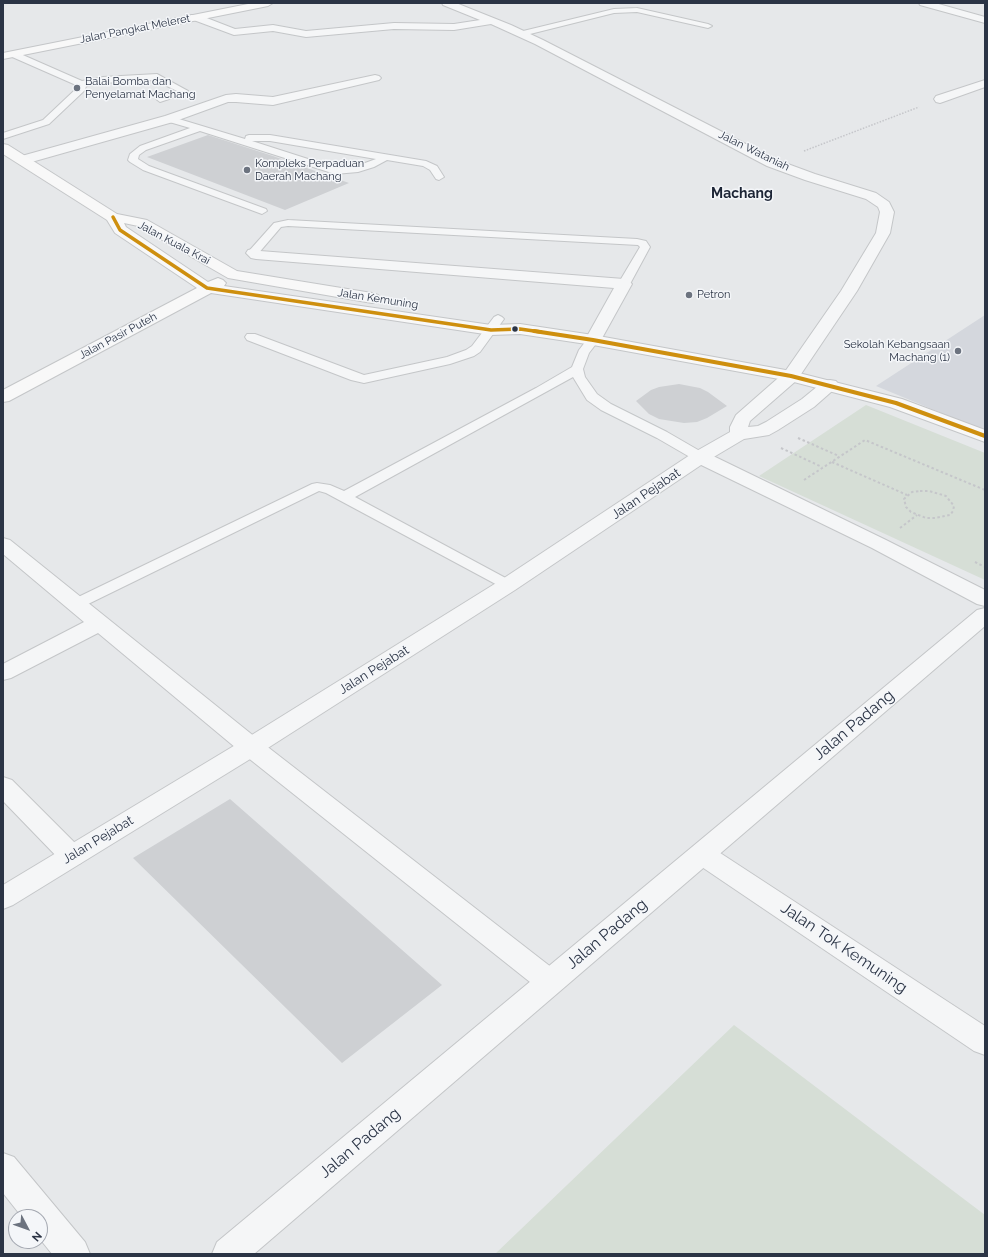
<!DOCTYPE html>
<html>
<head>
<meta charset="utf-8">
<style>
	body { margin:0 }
	#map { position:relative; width:988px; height:1257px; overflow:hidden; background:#e6e8ea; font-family:Raleway,sans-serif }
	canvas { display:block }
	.frame { position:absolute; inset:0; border:4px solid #2b3445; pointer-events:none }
	.north { position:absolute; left:8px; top:1209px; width:40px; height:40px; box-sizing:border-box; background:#f4f6f9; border:1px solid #a4a8b1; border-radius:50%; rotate:131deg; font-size:11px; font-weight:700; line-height:16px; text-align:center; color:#2b3445 }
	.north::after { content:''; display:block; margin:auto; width:14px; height:18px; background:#6c737f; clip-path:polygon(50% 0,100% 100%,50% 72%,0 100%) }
</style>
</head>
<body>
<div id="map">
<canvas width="988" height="1257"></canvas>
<div class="frame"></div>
<div class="north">N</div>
</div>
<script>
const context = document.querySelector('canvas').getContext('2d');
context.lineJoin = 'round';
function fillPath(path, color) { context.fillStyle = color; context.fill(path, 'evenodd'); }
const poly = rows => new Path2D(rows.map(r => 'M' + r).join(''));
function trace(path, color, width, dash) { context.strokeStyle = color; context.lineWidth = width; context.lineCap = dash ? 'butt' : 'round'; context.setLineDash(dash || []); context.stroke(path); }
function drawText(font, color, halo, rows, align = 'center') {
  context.font = font + ' Raleway,sans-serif'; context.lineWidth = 3; context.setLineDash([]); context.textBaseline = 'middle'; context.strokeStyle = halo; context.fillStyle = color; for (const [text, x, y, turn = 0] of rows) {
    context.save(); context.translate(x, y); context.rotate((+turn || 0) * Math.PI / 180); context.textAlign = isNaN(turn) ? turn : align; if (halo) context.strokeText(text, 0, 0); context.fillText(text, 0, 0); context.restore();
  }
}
const built = poly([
	[985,315,985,431,876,386]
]);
const green = poly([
	[866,405,985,453,985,580,759,476],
	[734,1025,985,1215,985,1254,495,1254]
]);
const building = poly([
	[208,135,273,156,349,183,285,210,147,157],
	[679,384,700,388,708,392,727,406,707,418,697,422,684,423,659,419,649,414,636,401,651,390,659,387],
	[230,799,442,985,342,1063,133,858]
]);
const pathFar1 = poly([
	[804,151,919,107]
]);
const path = poly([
	[798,438,839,456],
	[781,448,822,467],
	[832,462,907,495],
	[804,480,865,440,985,490],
	[920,491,929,491,946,496,954,506,953,511,950,515,935,518,926,518,911,512,906,507,904,499,912,492,920,491],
	[900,528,917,515],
	[975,562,985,567]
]);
const service = poly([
	[637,8,708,24,712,26,708,28,637,12,614,13,522,36,518,34,519,32,614,9,637,8],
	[10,52,16,52,82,81,103,77,157,74,188,91,187,93,160,102,156,99,157,97,177,91,155,80,103,83,86,86,85,90,49,124,3,139,3,133,43,120,78,87,76,85,10,56,10,52],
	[169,116,245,139,246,136,249,135,270,135,426,161,437,166,444,177,439,180,436,179,430,170,423,166,387,160,374,167,358,172,335,174,200,131,146,150,139,155,138,159,149,166,266,209,267,211,262,214,143,170,130,162,128,160,130,154,140,146,190,128,166,121,165,119,166,117,169,116],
	[252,141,270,141,376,159,354,167,336,168,252,141],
	[288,220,637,239,646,241,650,247,630,284,624,287,618,284,640,247,638,245,288,226,281,227,257,255,249,255,248,253,249,251,274,223,288,220],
	[498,315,502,317,504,319,480,352,474,356,450,364,364,383,351,380,247,340,245,337,247,334,255,334,364,375,447,357,466,350,472,346,494,317,498,315],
	[593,336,597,337,599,340,589,353,583,369,585,377,597,394,611,404,667,432,705,454,707,457,705,460,695,460,657,438,601,410,587,400,573,377,355,497,513,582,516,585,513,588,508,590,503,588,326,493,319,491,82,607,76,609,70,607,68,604,70,601,312,484,317,483,330,485,344,491,536,388,572,367,579,350,589,337,593,336]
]);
const minor = poly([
	[442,3,456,3,511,25,543,40,777,160,815,174,876,193,889,202,894,212,890,233,857,291,797,380,791,381,785,380,782,376,841,291,876,233,880,212,878,207,866,199,805,180,767,166,535,44,491,24,454,30,394,29,306,37,273,31,234,35,191,19,190,17,191,15,199,15,235,29,273,25,306,31,394,23,454,24,480,20,443,5,442,3],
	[919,3,935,3,985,17,985,23,920,5,919,3],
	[375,75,379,76,381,78,379,80,273,105,236,102,228,102,173,122,28,163,18,163,16,160,18,157,165,116,226,95,236,94,273,97,375,75],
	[985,80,985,87,940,103,936,102,934,99,936,96,985,80],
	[253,249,260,251,624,279,629,281,632,284,601,340,599,344,593,345,587,344,585,340,614,288,256,259,251,258,246,253,248,250,253,249],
	[700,451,707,453,886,540,985,590,985,606,977,604,872,548,693,461,691,457,693,453,700,451],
	[3,538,10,540,260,741,560,974,564,982,560,990,550,994,540,990,242,753,98,633,11,678,3,680,3,664,84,622,3,554,3,538],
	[3,777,12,780,81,849,85,856,81,863,72,866,63,863,3,801,3,777],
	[702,844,711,847,985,1026,985,1055,974,1051,693,861,689,854,693,847,702,844],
	[3,1153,14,1157,85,1242,90,1254,52,1254,40,1239,40,1217,22,1217,3,1193,3,1153]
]);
const tertiary = poly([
	[791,371,797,372,800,376,797,380,750,421,748,427,758,426,766,422,802,399,824,381,830,380,836,381,839,385,814,407,778,430,769,435,744,439,707,461,515,590,260,753,13,905,3,909,3,885,242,741,501,580,693,453,730,432,730,427,736,415,785,372,791,371],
	[985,608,985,626,254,1254,212,1254,217,1242,977,610,985,608]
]);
const secondary = poly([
	[253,3,273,3,268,6,3,59,3,53,253,3],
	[3,144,8,145,117,214,147,220,237,271,372,293,378,295,380,298,378,301,372,303,228,278,138,226,124,223,126,227,208,282,218,278,223,280,226,283,224,286,491,325,520,324,593,335,791,371,902,399,985,430,985,442,890,407,790,381,593,345,520,334,491,335,211,293,9,401,3,402,3,390,197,288,115,233,107,220,3,154,3,144]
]);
const bus1Far1 = poly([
	[113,217,120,230,207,288,491,330,520,329,541,332]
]);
const bus1 = poly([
	[534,331,593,340,791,376,896,403,985,436]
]);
const markers = [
	[77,88,4,"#6c737f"],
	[247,170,4,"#6c737f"],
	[689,295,4,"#6c737f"],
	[515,329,3.5,"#2b3445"],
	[958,351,4,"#6c737f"]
];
const farStreetnames = [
	["Jalan Pangkal Meleret",135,29,-11],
	["Jalan Wataniah",754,151,26],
	["Jalan Kuala Krai",174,243,28],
	["Jalan Kemuning",378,299,9],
	["Jalan Pasir Puteh",118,336,-28]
];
const farPoinames = [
	["Balai Bomba dan",85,82],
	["Penyelamat Machang",85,95],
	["Kompleks Perpaduan",255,164],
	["Daerah Machang",255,177],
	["Petron",697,295],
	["Sekolah Kebangsaan",950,345,"right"],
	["Machang (1)",950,358,"right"]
];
const streetNames = [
	["Jalan Pejabat",646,494,-34],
	["Jalan Pejabat",374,670,-32],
	["Jalan Pejabat",98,840,-31]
];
const farDistrictnames = [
	["Machang",742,194]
];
const nearStreetnames = [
	["Jalan Padang",854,725,-40],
	["Jalan Padang",607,934,-40],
	["Jalan Tok Kemuning",844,948,34],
	["Jalan Padang",360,1143,-40]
];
fillPath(built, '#d4d7dd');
fillPath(green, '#d6ded6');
fillPath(building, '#ced0d3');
trace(service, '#c4c6c8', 2);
trace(minor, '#c4c6c8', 2);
trace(tertiary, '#c4c6c8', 2);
trace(secondary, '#c4c6c8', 2);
trace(pathFar1, '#c5c6ca', 1.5, [1.5, 1.5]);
trace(path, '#c5c6ca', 2, [2.5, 2.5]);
fillPath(service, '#f5f6f7');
fillPath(minor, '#f5f6f7');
fillPath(tertiary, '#f5f6f7');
fillPath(secondary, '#f8f8f8');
trace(bus1Far1, '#ce8f0e', 3.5);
trace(bus1, '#ce8f0e', 4);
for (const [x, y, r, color] of markers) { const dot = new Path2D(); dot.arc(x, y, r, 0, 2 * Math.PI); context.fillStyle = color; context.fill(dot); trace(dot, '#f4f6f9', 1.5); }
drawText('11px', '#2b3445', '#f4f6f9', farStreetnames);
drawText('11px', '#2b3445', '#f4f6f9', farPoinames, 'left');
drawText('13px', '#2b3445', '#f4f6f9', streetNames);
drawText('bold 14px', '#1d2536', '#f4f6f9', farDistrictnames);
drawText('16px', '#2b3445', '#f4f6f9', nearStreetnames);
</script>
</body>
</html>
